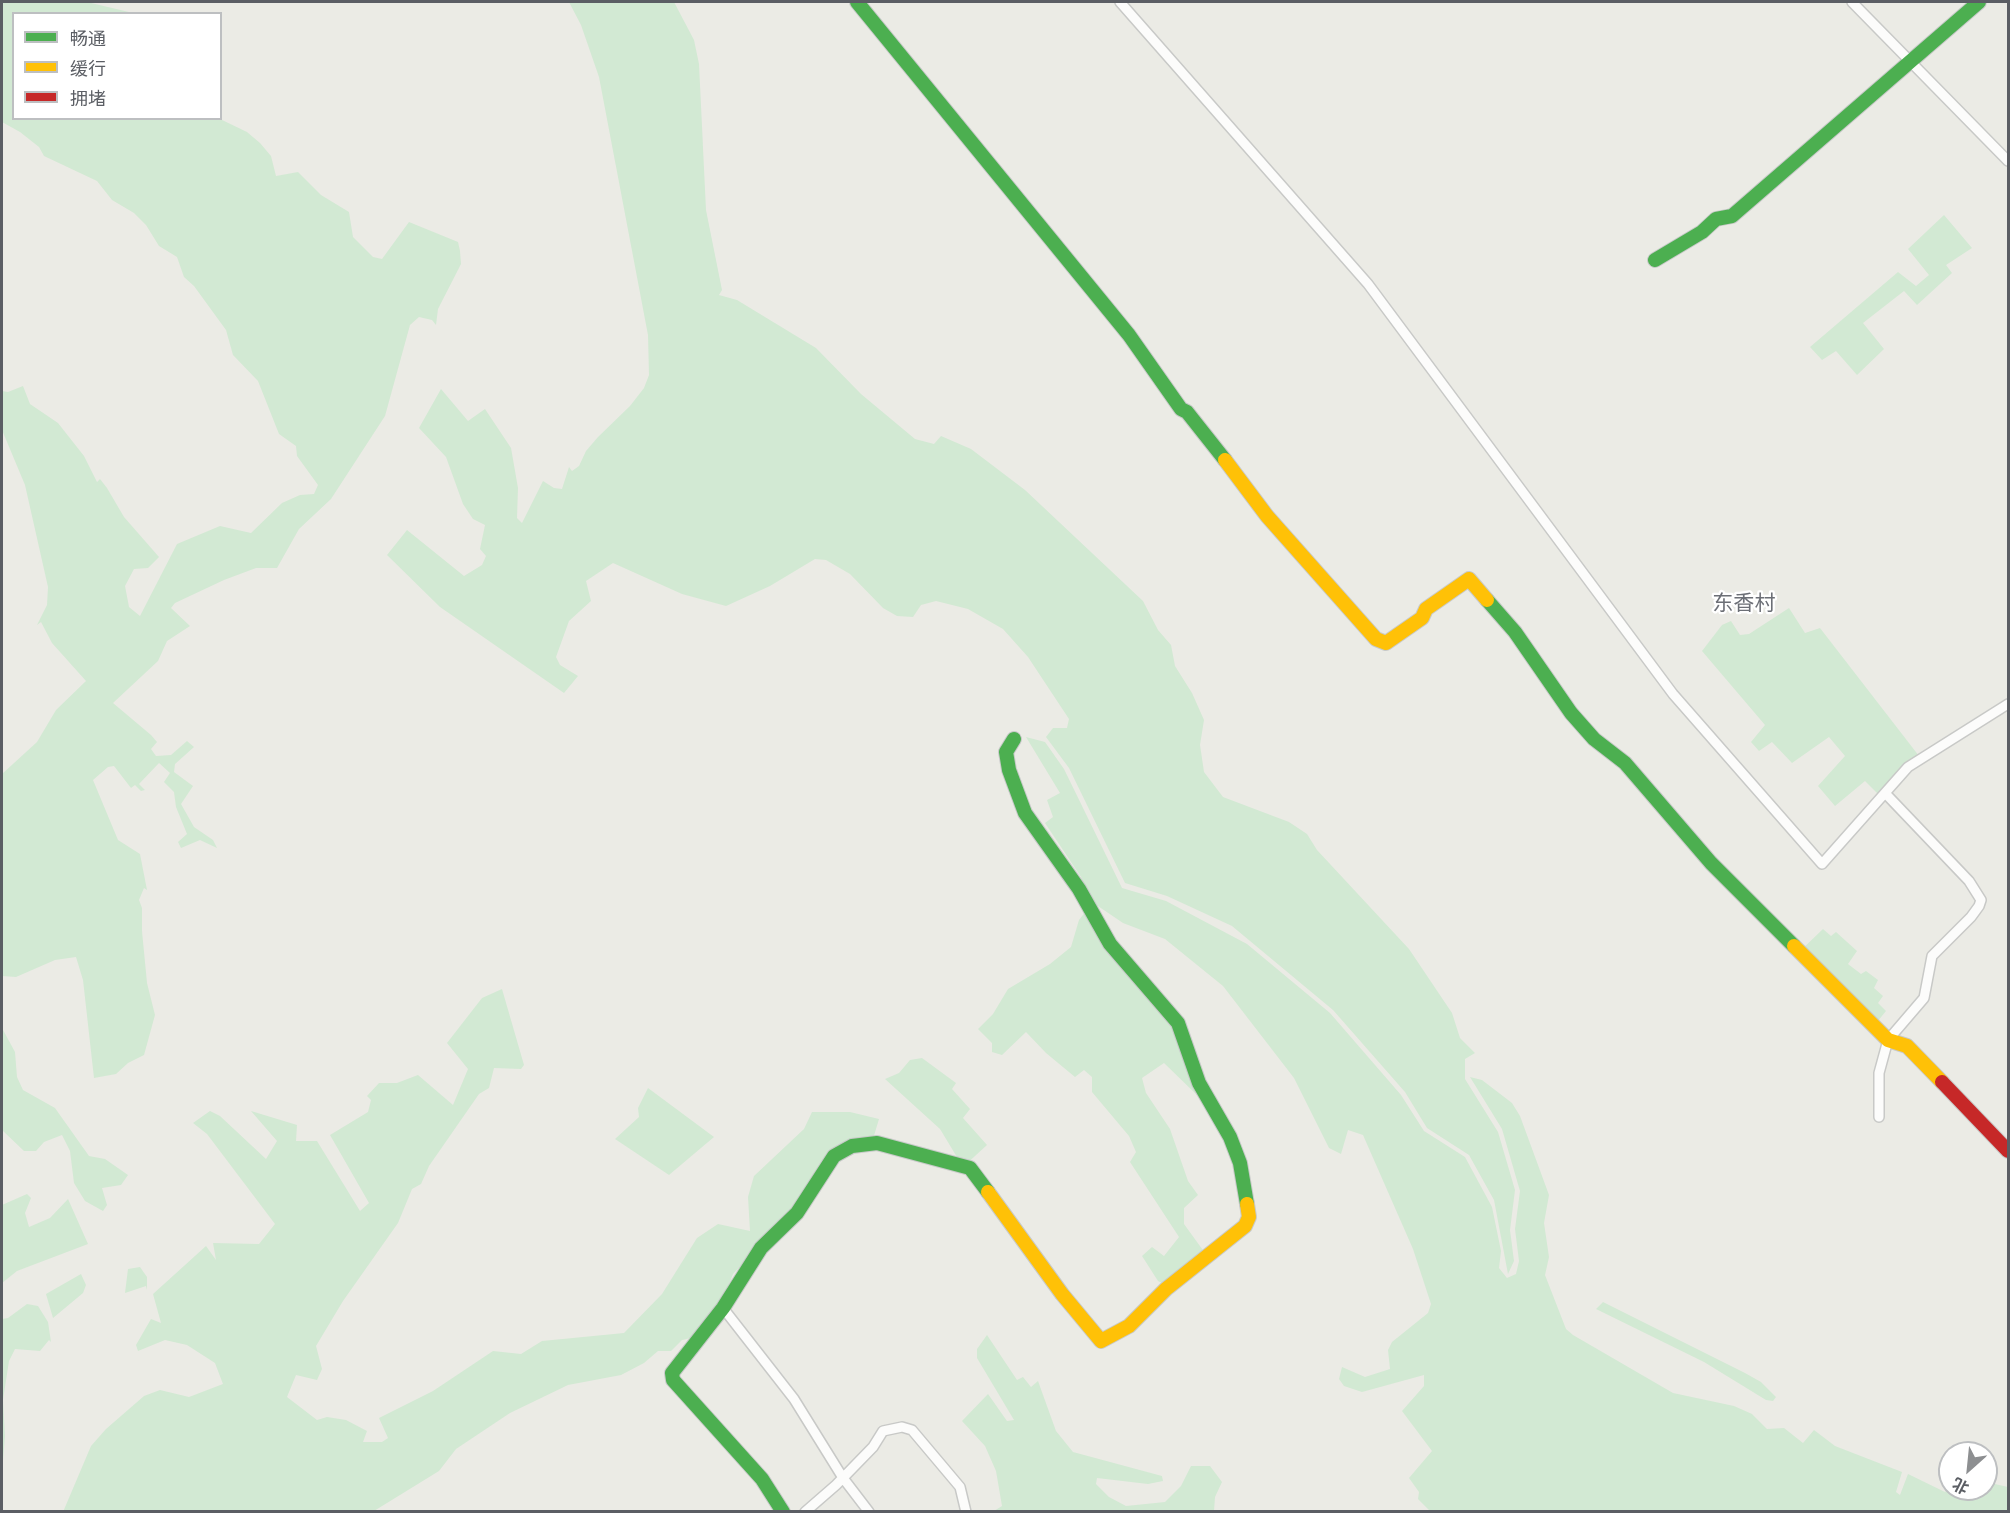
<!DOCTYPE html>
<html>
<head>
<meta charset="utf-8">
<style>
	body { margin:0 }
	#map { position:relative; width:2010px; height:1513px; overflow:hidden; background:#ebebe5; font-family:Karla,"Noto Sans SC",sans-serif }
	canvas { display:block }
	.frame { position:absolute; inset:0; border:3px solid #5b5e64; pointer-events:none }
	.legend { position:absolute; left:12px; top:12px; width:210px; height:108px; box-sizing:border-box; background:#fff; border:2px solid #bdbfc1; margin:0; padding:8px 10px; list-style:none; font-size:18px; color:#5b5e64 }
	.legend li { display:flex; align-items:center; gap:12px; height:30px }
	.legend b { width:30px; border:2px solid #bdbfc1 }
	.north { position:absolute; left:1938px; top:1441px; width:60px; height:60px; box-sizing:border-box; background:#fff; border:2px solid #bdbfc1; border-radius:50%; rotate:207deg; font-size:16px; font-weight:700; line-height:24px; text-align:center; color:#5b5e64 }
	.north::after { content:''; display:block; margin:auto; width:21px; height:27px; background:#8d8f91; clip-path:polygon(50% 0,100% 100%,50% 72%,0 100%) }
</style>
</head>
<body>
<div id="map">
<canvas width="2010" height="1513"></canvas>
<div class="frame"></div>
<ul class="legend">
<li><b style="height:8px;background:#4caf50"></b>畅通</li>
<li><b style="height:8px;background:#ffc107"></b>缓行</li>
<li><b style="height:8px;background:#c62828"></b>拥堵</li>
</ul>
<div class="north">北</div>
</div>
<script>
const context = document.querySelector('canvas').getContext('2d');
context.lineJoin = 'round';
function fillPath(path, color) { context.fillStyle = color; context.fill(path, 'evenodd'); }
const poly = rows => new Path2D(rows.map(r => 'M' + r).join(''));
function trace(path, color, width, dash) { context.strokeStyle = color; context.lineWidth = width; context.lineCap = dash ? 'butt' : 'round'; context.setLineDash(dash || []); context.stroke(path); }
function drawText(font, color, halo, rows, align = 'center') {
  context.font = font + ' Karla,"Noto Sans SC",sans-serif'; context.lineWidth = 4.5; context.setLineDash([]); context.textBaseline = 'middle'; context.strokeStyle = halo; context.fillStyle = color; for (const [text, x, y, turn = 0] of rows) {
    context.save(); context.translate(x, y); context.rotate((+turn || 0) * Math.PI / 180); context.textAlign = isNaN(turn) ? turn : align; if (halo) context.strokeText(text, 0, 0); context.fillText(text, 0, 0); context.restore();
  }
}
const green = poly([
	[2,2,87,2,133,13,14,14,14,118,220,119,247,132,260,143,271,156,276,176,298,172,321,195,349,212,353,237,373,257,382,259,409,222,458,242,460,251,461,264,438,309,436,325,432,320,419,317,410,325,385,416,331,499,299,529,277,568,256,568,224,580,175,603,171,608,190,626,167,641,158,661,113,703,151,735,157,742,151,749,156,756,171,755,187,741,194,747,175,764,174,772,193,786,181,804,194,827,213,840,217,848,200,840,181,848,178,842,187,834,176,807,174,792,164,782,170,773,159,763,139,784,145,790,141,791,135,785,131,788,114,766,108,767,93,780,118,840,140,854,147,890,144,888,139,900,142,908,142,931,147,983,155,1015,144,1055,128,1063,116,1074,94,1078,83,980,76,957,55,960,16,977,2,976,2,774,37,742,56,710,86,681,52,643,41,622,37,625,47,605,48,587,25,485,2,430,2,391,8,392,23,386,30,404,58,423,84,456,97,482,100,479,107,488,124,517,159,557,148,568,134,569,125,586,129,607,140,616,177,544,220,526,251,533,282,503,300,495,314,494,318,485,297,456,296,446,279,434,258,381,233,355,226,330,194,286,184,277,177,257,159,246,146,225,134,213,112,200,97,181,44,156,39,147,20,132,2,122],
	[569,2,674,2,694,40,699,64,706,210,722,290,719,295,737,300,816,348,861,394,915,439,934,444,941,436,971,449,1025,490,1143,601,1158,630,1171,645,1175,666,1192,693,1204,720,1200,745,1204,772,1223,797,1289,822,1307,834,1317,850,1409,949,1452,1013,1460,1038,1475,1053,1465,1059,1465,1079,1498,1132,1515,1190,1510,1230,1514,1261,1508,1274,1494,1200,1469,1155,1427,1128,1405,1092,1333,1010,1232,926,1167,896,1125,883,1069,768,1046,737,1053,728,1067,728,1069,719,1028,657,1003,629,968,609,936,601,921,605,913,617,897,616,883,608,850,574,826,560,815,559,770,586,726,606,682,594,613,563,586,581,591,601,569,621,556,657,560,665,578,676,564,693,440,607,387,555,407,530,464,576,482,565,486,556,480,549,485,525,473,519,463,504,446,457,419,428,441,389,468,421,485,409,511,448,518,488,517,518,522,523,543,481,554,488,562,489,569,467,572,471,579,466,586,451,598,437,630,406,644,388,649,375,648,335,599,77,581,25],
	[1944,215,1972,248,1946,265,1952,273,1917,305,1904,291,1863,323,1884,349,1857,375,1836,351,1822,360,1810,347,1898,272,1916,286,1929,275,1908,249],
	[1789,608,1805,633,1820,628,1919,756,1881,797,1865,781,1835,806,1818,786,1845,756,1829,737,1792,763,1772,742,1759,751,1751,742,1765,725,1702,651,1722,625,1731,621,1740,635,1749,634],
	[1026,737,1045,742,1064,769,1122,888,1166,901,1247,944,1330,1013,1401,1095,1424,1131,1465,1157,1492,1207,1501,1251,1499,1268,1507,1278,1516,1274,1519,1261,1515,1229,1520,1191,1502,1129,1470,1077,1482,1080,1512,1103,1520,1116,1549,1195,1544,1223,1549,1257,1545,1275,1566,1329,1573,1335,1673,1393,1734,1406,1752,1414,1767,1429,1784,1428,1803,1443,1814,1430,1835,1446,1902,1472,1896,1492,1900,1495,1908,1474,1945,1492,1949,1489,1971,1497,1975,1489,1986,1489,1986,1482,2008,1487,2008,1511,1430,1511,1418,1499,1419,1492,1409,1478,1432,1451,1402,1411,1424,1386,1424,1375,1362,1392,1344,1386,1339,1379,1342,1367,1365,1377,1390,1369,1388,1350,1392,1342,1428,1313,1431,1304,1413,1249,1363,1135,1348,1130,1341,1154,1329,1148,1294,1078,1223,986,1165,939,1123,923,1089,900,1081,877,1045,823,1053,817,1047,800,1060,793],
	[1086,911,1166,1013,1200,1098,1164,1063,1142,1078,1146,1093,1170,1129,1188,1181,1198,1195,1184,1208,1184,1224,1205,1253,1167,1286,1158,1281,1142,1256,1152,1247,1164,1256,1179,1237,1130,1162,1136,1152,1129,1136,1092,1092,1092,1077,1084,1070,1075,1077,1046,1053,1026,1032,1002,1055,992,1052,992,1043,978,1029,993,1014,1008,989,1050,964,1071,947,1079,920],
	[1823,929,1831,936,1836,932,1857,951,1848,964,1861,974,1866,971,1878,980,1874,988,1883,996,1878,1003,1886,1011,1873,1027,1798,953],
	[502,989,524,1065,521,1069,494,1068,489,1088,479,1094,429,1166,421,1184,412,1189,398,1223,343,1301,316,1346,322,1369,317,1380,296,1375,287,1397,317,1420,327,1417,346,1420,367,1431,363,1442,382,1442,388,1438,379,1418,433,1391,493,1351,521,1354,542,1341,624,1333,662,1294,697,1238,718,1224,750,1231,748,1197,754,1176,804,1129,812,1112,850,1112,879,1119,873,1139,837,1148,783,1222,733,1274,721,1305,691,1338,682,1340,671,1351,658,1351,644,1363,621,1375,568,1385,510,1413,456,1449,439,1471,374,1511,63,1512,91,1446,106,1429,144,1396,160,1390,189,1397,223,1384,215,1363,187,1345,165,1340,138,1351,136,1345,151,1319,161,1323,153,1294,206,1246,216,1260,213,1243,259,1244,275,1224,207,1134,193,1123,210,1111,220,1116,266,1159,277,1141,251,1111,297,1125,296,1141,317,1141,360,1211,369,1203,330,1135,368,1112,371,1100,367,1096,379,1083,397,1083,418,1075,453,1105,468,1069,447,1043,482,998],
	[2,1028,15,1052,17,1077,23,1090,55,1108,89,1156,105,1159,128,1175,121,1185,102,1188,107,1205,103,1211,85,1201,74,1183,70,1151,62,1135,44,1142,36,1151,24,1151,2,1130],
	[922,1058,956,1083,952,1089,970,1109,963,1118,987,1145,963,1167,940,1129,885,1079,899,1073,910,1060],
	[648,1088,714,1137,669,1175,615,1139,639,1117,638,1108],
	[27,1194,31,1198,25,1213,29,1227,50,1218,68,1199,88,1244,17,1271,2,1283,2,1205],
	[140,1267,147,1277,147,1290,146,1286,125,1293,128,1269],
	[81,1274,86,1285,83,1293,53,1318,46,1294],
	[1603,1302,1745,1373,1761,1382,1776,1397,1773,1401,1766,1400,1704,1362,1596,1309],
	[27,1304,38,1306,48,1322,51,1342,49,1340,40,1351,15,1349,9,1361,3,1400,5,1436,2,1473,2,1319,8,1318],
	[987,1335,1017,1380,1023,1377,1031,1387,1038,1381,1056,1431,1073,1452,1162,1476,1163,1481,1148,1484,1097,1478,1096,1484,1109,1497,1126,1506,1165,1502,1181,1486,1191,1466,1210,1466,1222,1482,1215,1497,1214,1511,994,1511,1002,1506,996,1471,985,1446,962,1421,988,1394,1007,1421,1014,1420,977,1358,977,1349]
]);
const street = poly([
	[1120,2,1368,284,1673,694,1822,864,1908,767,2008,704],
	[1852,2,2008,161],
	[1879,1117,1879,1073,1888,1040,1924,998,1932,956,1971,917,1979,906,1981,900,1969,881,1885,793],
	[723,1308,794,1399,843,1478,869,1512],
	[805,1512,836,1485,873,1447,883,1431,902,1427,912,1430,960,1487,966,1512]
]);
const fast = poly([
	[857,2,1129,335,1181,409,1187,412,1225,460],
	[1655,260,1702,232,1716,219,1732,216,1979,2],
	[1487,600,1515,632,1571,713,1594,739,1625,763,1711,863,1794,946],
	[1014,739,1006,752,1009,770,1025,813,1079,889,1110,944,1178,1023,1199,1083,1230,1137,1240,1163,1247,1204],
	[783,1512,762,1479,673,1380,672,1373,723,1308,761,1248,797,1213,834,1156,852,1146,877,1143,970,1168,988,1192]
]);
const slow = poly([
	[1225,460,1267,516,1376,639,1386,643,1422,618,1426,609,1469,579,1487,600],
	[1794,946,1888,1040,1907,1046,1942,1082],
	[988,1192,1062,1294,1101,1341,1129,1326,1166,1289,1245,1226,1249,1217,1247,1204]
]);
const jam = poly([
	[1942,1082,2008,1151]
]);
const quarterNames = [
	["东香村",1744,604]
];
fillPath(green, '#d2e9d3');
trace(street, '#c8c9c7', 12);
trace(fast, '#c8cac9', 16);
trace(slow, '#c8cac9', 16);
trace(jam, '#c8cac9', 16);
trace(street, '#fcfcfb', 9);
trace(fast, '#4caf50', 14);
trace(slow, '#ffc107', 14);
trace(jam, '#c62828', 14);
drawText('21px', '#6c6f76', '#fff', quarterNames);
</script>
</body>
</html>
